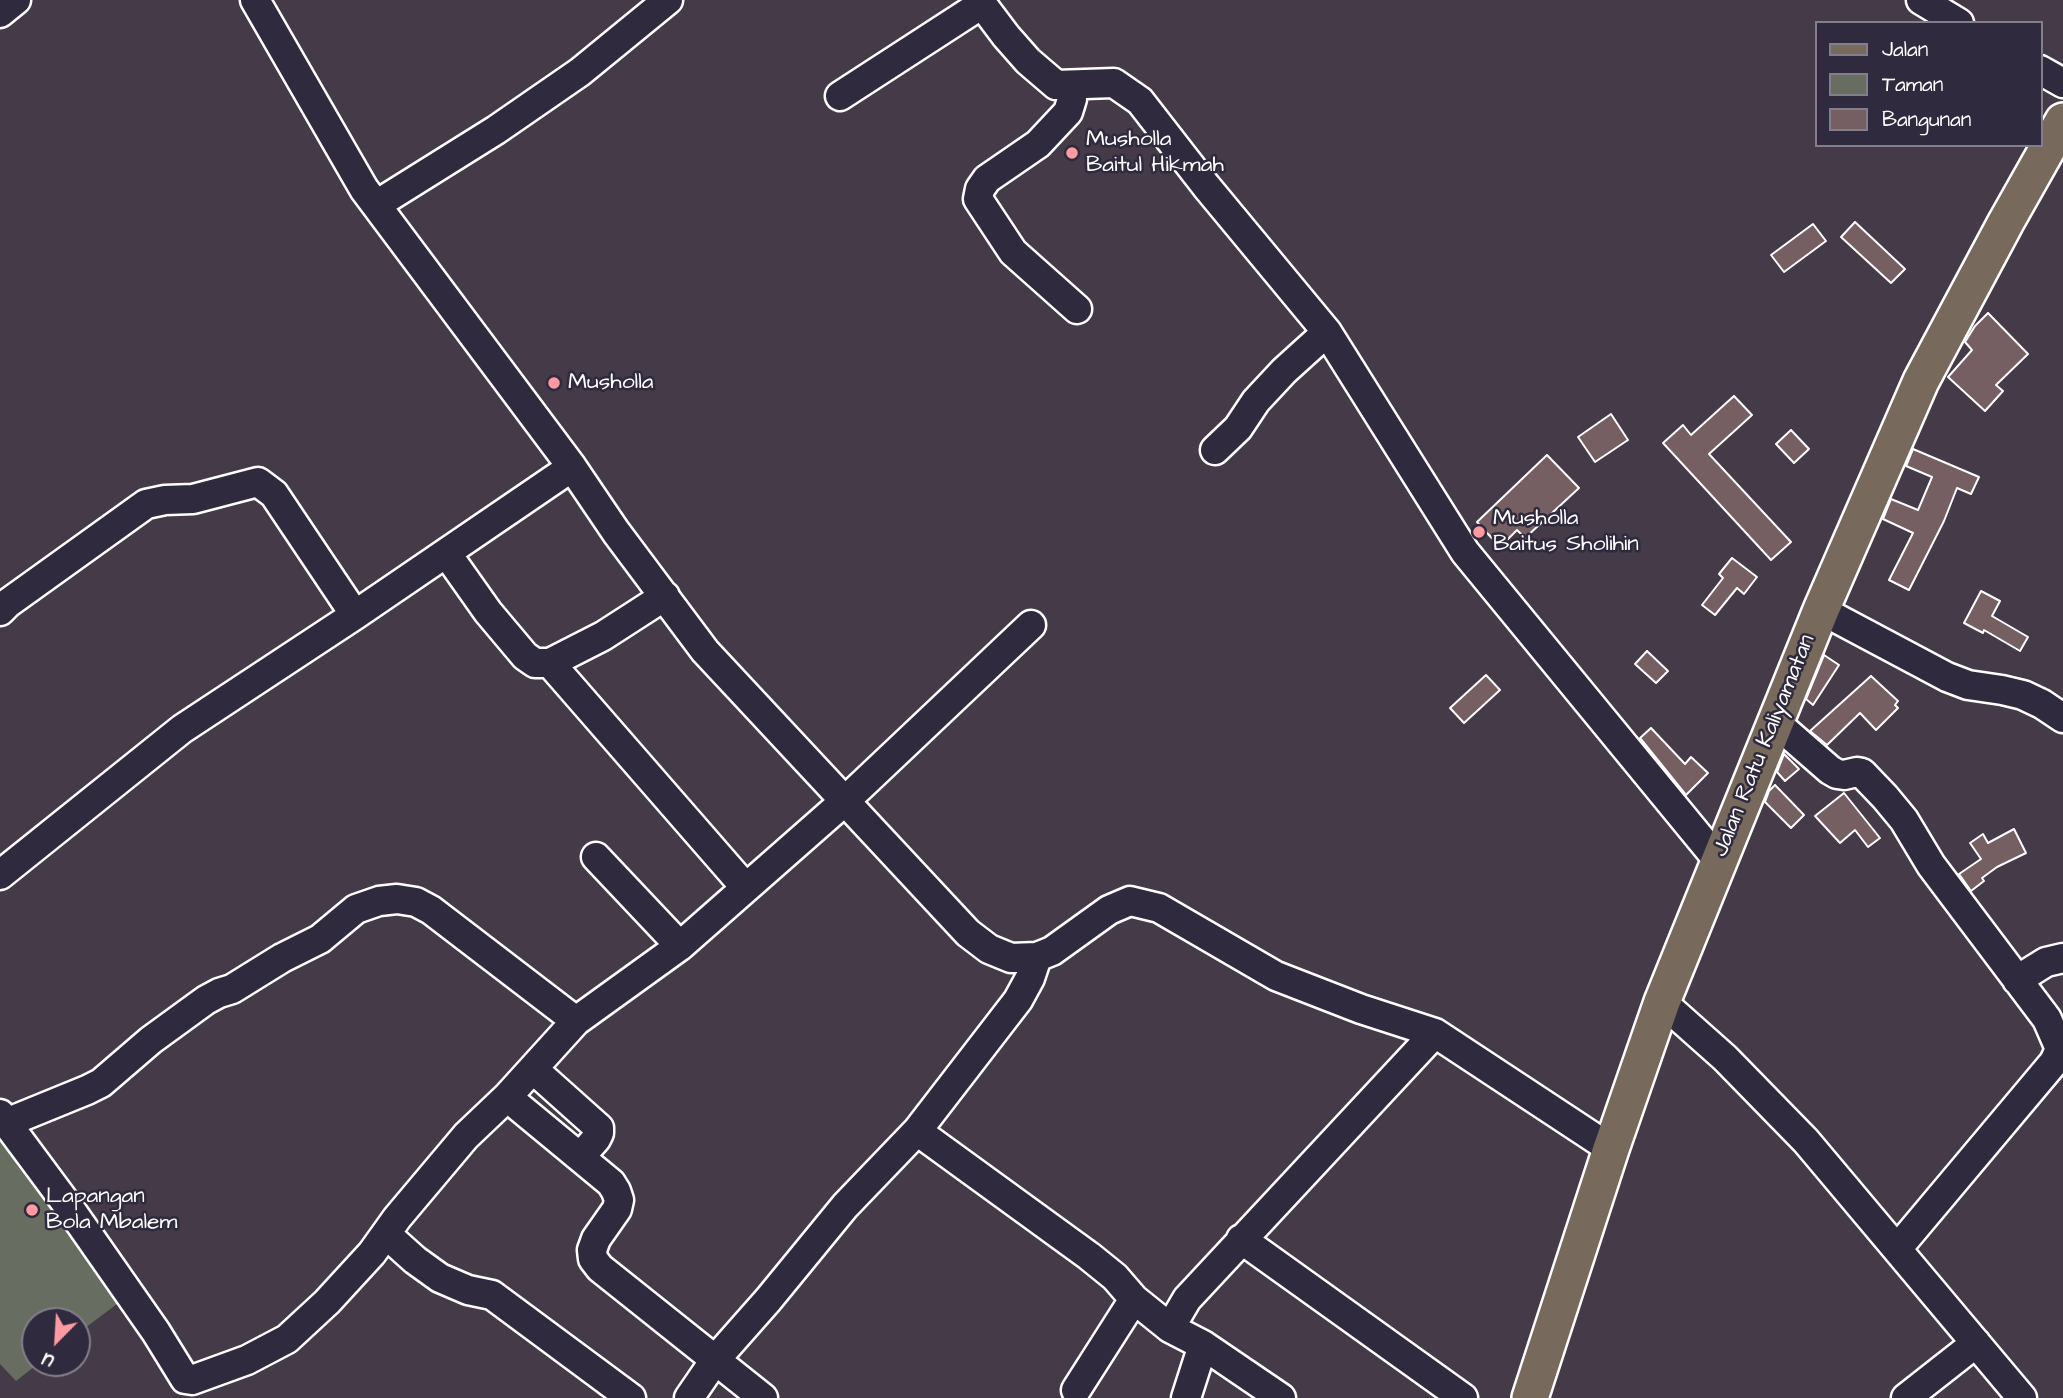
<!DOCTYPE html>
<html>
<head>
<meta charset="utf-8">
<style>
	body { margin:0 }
	#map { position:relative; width:2063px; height:1398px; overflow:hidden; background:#443a48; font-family:"Architects Daughter",sans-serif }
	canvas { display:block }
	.legend { position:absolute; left:1815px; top:21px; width:228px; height:126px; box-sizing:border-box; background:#2f2a3d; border:2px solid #827f8b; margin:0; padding:9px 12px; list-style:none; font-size:21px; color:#fff }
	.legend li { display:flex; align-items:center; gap:14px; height:35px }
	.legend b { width:35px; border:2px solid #827f8b }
	.north { position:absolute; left:21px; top:1307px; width:70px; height:70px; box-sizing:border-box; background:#2f2a3d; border:2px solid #827f8b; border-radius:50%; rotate:204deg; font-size:19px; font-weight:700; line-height:28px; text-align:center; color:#fff }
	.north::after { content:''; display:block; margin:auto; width:24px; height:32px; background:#ff9aa2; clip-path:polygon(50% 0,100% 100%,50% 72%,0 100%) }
</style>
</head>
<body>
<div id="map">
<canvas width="2063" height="1398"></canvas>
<ul class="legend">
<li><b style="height:9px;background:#77695c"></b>Jalan</li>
<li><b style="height:19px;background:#676d60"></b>Taman</li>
<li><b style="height:19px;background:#755f62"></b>Bangunan</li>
</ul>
<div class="north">U</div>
</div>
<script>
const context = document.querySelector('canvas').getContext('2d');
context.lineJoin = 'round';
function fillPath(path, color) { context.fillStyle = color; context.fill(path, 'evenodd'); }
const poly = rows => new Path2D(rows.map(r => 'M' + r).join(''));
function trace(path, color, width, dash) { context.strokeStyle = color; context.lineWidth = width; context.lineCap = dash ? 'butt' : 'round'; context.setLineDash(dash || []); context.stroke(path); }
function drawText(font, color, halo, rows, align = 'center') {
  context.font = font + ' "Architects Daughter",sans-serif'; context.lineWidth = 5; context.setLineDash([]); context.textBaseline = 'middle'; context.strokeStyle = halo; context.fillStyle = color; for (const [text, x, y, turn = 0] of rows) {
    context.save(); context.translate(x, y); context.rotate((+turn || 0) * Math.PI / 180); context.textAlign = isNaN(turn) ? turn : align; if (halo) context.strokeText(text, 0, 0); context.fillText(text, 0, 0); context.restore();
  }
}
const green = poly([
	[0,1124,129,1295,77,1334,77,1321,35,1321,35,1363,39,1363,16,1381,0,1364]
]);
const building = poly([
	[1855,222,1905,269,1891,283,1841,237,1855,222],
	[1813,224,1826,241,1784,272,1771,255,1813,224],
	[1988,313,2028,354,1996,385,2003,391,1985,411,1948,377,1972,350,1965,342,1975,326,1988,313],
	[1734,396,1752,415,1709,454,1791,542,1771,560,1663,443,1683,425,1691,435,1734,396],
	[1611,414,1628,440,1595,462,1578,437,1611,414],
	[1791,430,1809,449,1794,463,1776,444,1791,430],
	[1913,449,1979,477,1971,494,1957,488,1944,521,1909,590,1889,580,1913,533,1883,519,1891,499,1918,510,1932,477,1906,466,1913,449],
	[1547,455,1579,488,1525,538,1517,530,1500,547,1477,522,1547,455],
	[1732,558,1757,577,1744,594,1737,588,1715,615,1702,605,1723,578,1719,574,1732,558],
	[1981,591,2000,601,1992,616,2028,637,2020,651,1984,630,1983,633,1964,623,1981,591],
	[1647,651,1668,671,1656,683,1635,664,1647,651],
	[1824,655,1839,665,1813,705,1806,699,1824,655],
	[1486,675,1500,690,1464,723,1450,708,1486,675],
	[1871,676,1898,701,1895,705,1898,708,1876,730,1860,713,1827,745,1810,731,1871,676],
	[1651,728,1685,764,1691,757,1708,773,1686,795,1640,738,1651,728],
	[1784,754,1799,769,1785,781,1777,772,1784,754],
	[1775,785,1804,815,1791,828,1765,802,1769,791,1775,785],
	[1844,793,1880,838,1868,847,1855,830,1840,843,1815,816,1844,793],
	[2014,829,2026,853,1997,867,1982,878,1984,881,1971,891,1959,874,1981,859,1970,843,1983,834,1988,843,2014,829]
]);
const minor = poly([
	[255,0,364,189,572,467,616,532,705,651,968,933,989,949,1011,958,1037,957,1052,951,1109,910,1130,901,1159,908,1276,976,1361,1009,1435,1033,1611,1149],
	[979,0,1006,36,1028,61,1056,85,1114,83,1140,101,1206,186,1327,332,1465,552,1718,860],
	[1921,0,1959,23],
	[0,13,16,0],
	[2040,70,2063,83],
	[1070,85,1072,99,1068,112,1038,144,987,179,980,189,978,199,1013,252,1077,309],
	[840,96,982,4],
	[376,205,496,130,580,72,668,0],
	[1215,450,1238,428,1256,401,1284,371,1327,332],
	[447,554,488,612,525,656,535,663,550,663,746,888],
	[1821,610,1947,677,1968,685,2002,690,2023,695,2042,704,2063,718],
	[0,611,8,603,146,504,165,500,193,499,258,482,274,494,355,615],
	[550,663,603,636,665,596],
	[1775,722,1830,770,1837,774,1844,775,1857,772,1862,773,1885,797,1904,820,1931,865,2047,1019,2060,1049,2054,1062,1897,1249],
	[596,857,680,946],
	[0,875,182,729,355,615,572,467],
	[2017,980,2046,962,2063,958],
	[1662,1002,1725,1058,1806,1141,2022,1398],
	[533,1069,599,1128,599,1133,596,1139,580,1157],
	[507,1097,611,1183,616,1191,619,1200,617,1209,596,1239,592,1250,593,1259,600,1268,763,1398],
	[0,1114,66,1203,156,1332,185,1379,192,1380,247,1360,287,1339,327,1302,372,1253,397,1218,466,1136,507,1097,576,1021,680,946,846,800,1031,625],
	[6,1123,87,1090,101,1083,151,1040,206,1000,219,993,232,989,282,958,320,939,356,909,379,901,397,899,416,902,431,910,576,1021],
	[917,1131,1089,1256,1115,1277,1134,1299,1170,1328],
	[386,1234,415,1260,440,1278,468,1290,492,1295,631,1398],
	[1241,1239,1463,1398],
	[1076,1390,1134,1299],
	[689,1398,715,1360,768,1300,845,1206,917,1131,1018,1000,1030,978,1037,957],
	[1186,1398,1203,1345],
	[1281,1398,1203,1345,1170,1328,1187,1299,1435,1033],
	[1906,1398,1976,1343]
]);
const major = poly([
	[1530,1398,1611,1149,1662,1002,1821,610,1921,381,2006,222,2063,121]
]);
const markers = [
	[1072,153,7,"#ff9aa2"],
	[554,383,7,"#ff9aa2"],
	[1479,532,7,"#ff9aa2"],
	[32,1210,7,"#ff9aa2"]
];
const poiNames = [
	["Musholla",1086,140],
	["Baitul Hikmah",1086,166],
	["Musholla",568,383],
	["Musholla",1493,519],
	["Baitus Sholihin",1493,545],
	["Lapangan",46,1197],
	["Bola Mbalem",46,1223]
];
const streetNames = [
	["Jalan Ratu Kaliyamatan",1765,746,-68]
];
fillPath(green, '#676d60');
fillPath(building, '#755f62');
trace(building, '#fff', 2);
trace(minor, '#fff', 33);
trace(major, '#fff', 40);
trace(minor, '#2f2a3d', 28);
trace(major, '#77695c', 35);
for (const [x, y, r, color] of markers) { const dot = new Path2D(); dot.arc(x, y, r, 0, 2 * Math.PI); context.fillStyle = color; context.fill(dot); trace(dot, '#2f2a3d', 2.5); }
drawText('23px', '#fff', '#2f2a3d', poiNames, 'left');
drawText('23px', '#fff', '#2f2a3d', streetNames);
</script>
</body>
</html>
